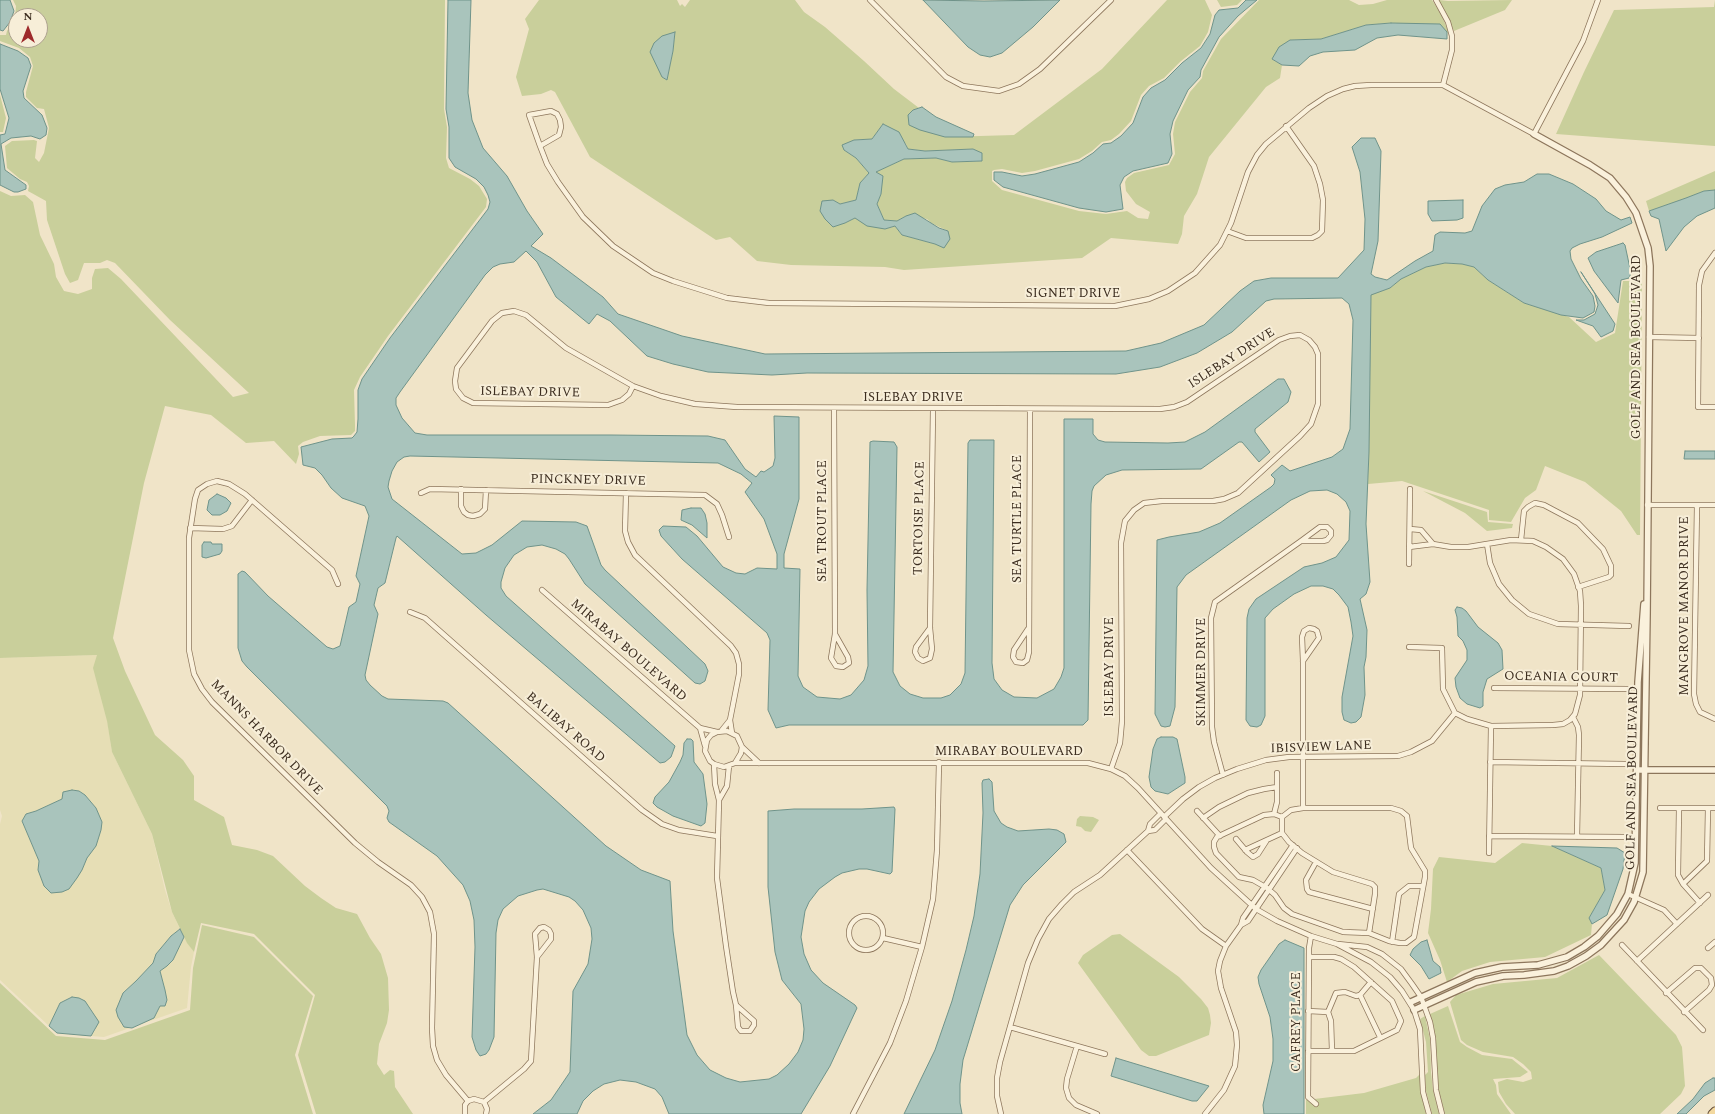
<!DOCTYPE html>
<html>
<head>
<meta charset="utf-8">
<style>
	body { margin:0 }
	#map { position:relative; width:1715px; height:1114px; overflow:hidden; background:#f0e4c8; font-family:Spectral,serif }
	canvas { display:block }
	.north { position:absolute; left:8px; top:8px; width:40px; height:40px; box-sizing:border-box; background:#f7eed8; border:1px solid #ada18e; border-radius:50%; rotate:0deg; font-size:11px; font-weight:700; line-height:16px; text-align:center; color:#3d2e20 }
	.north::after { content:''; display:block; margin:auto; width:14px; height:18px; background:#9e2a2b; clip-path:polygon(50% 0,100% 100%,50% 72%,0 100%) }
</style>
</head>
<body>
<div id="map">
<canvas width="1715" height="1114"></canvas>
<div class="north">N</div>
</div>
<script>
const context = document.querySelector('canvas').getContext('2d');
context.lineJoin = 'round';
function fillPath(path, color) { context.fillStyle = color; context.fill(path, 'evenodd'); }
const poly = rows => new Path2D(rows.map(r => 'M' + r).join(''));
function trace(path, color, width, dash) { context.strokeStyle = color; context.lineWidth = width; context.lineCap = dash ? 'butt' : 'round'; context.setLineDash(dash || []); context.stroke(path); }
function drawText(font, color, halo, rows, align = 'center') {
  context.font = font + ' Spectral,serif'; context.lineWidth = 4; context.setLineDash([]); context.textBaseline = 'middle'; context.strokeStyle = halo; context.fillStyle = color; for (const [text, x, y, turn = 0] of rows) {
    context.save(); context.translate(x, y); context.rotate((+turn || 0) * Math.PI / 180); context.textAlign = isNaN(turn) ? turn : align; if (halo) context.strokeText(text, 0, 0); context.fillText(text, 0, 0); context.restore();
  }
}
const farmland = poly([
	[97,655,112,752,152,834,165,890,172,912,180,929,171,936,156,954,153,963,136,981,123,993,132,1028,157,1013,165,990,160,971,167,966,173,960,184,937,194,952,191,967,187,1008,104,1037,91,1036,96,1029,96,1017,88,1005,72,997,60,1003,49,1026,0,980,0,824,2,816,0,810,0,658],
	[72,790,79,791,85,795,96,808,102,822,98,840,86,858,82,870,38,870,39,861,22,821,26,814,36,811,62,799]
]);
const green = poly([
	[13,0,445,0,444,109,447,127,446,158,449,168,470,179,479,186,487,199,486,207,388,336,360,377,354,390,355,425,355,431,351,435,320,436,303,442,298,446,299,454,296,464,274,441,246,443,211,415,165,406,144,483,113,638,125,671,155,735,183,760,194,776,194,800,224,817,232,845,257,850,273,856,305,886,321,898,336,908,357,914,370,938,381,954,388,978,389,1010,387,1023,379,1044,377,1064,384,1075,390,1070,394,1071,395,1087,413,1114,316,1114,298,1055,315,995,254,934,201,923,194,952,187,943,172,912,152,834,112,752,107,721,93,668,97,655,0,658,0,191,11,196,25,195,33,202,40,235,54,264,56,277,64,291,78,294,92,289,92,278,95,269,108,268,121,279,233,397,249,393,170,320,115,263,107,260,100,263,84,263,78,280,70,283,65,274,47,220,46,201,28,191,29,186,27,182,20,179,7,168,5,146,12,141,34,140,37,141,35,158,39,162,44,153,49,128,44,109,37,108,26,97,26,92,33,66,30,57,19,48,0,41,0,35,6,35,7,31,15,18,16,6],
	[16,16,40,16,40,40,16,40],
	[539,0,677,0,680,6,682,4,685,7,690,0,795,0,804,12,825,27,864,61,894,89,919,108,913,110,945,137,1014,135,1102,69,1167,0,1205,0,1212,15,1208,32,1200,46,1181,61,1164,78,1149,86,1141,95,1131,121,1119,134,1111,140,1102,142,1092,151,1079,159,1035,171,1022,173,1002,169,994,170,992,171,992,181,1002,190,1079,211,1106,214,1127,211,1138,218,1148,219,1150,212,1136,204,1126,191,1125,182,1127,178,1134,173,1169,165,1175,154,1173,134,1175,122,1190,92,1202,78,1203,71,1221,39,1259,0,1349,0,1359,5,1373,4,1387,0,1432,0,1441,14,1449,33,1391,23,1366,25,1321,39,1290,40,1272,59,1282,65,1280,78,1266,87,1209,157,1197,194,1184,216,1182,234,1178,244,1111,238,1082,258,904,270,885,267,791,265,757,261,730,237,716,240,590,157,555,92,551,90,541,94,522,96,516,77,529,29,525,19],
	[675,32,673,51,667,80,662,77],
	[883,124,906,144,908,149,925,151,973,149,982,161,952,162,936,158,904,159,876,172,881,194,877,204,884,220,897,221,906,216,927,219,931,223,948,231,935,244,902,235,895,226,885,229,855,218,845,223,833,200,840,204,856,200,860,183,869,173,856,158,844,150,854,140,872,139],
	[1217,0,1242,0,1237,5,1221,7],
	[1439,0,1448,1,1512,0,1505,10,1454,31],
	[1715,0,1715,146,1556,134,1584,72,1614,10,1714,7],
	[0,95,6,118,3,132,0,132],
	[1715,171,1715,190,1704,191,1687,198,1649,211,1646,201],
	[1445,263,1462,264,1474,267,1488,280,1524,303,1569,317,1596,342,1615,333,1623,281,1642,281,1640,535,1637,535,1621,511,1585,482,1545,466,1536,490,1525,498,1511,522,1489,520,1489,510,1402,481,1368,484,1371,294,1390,288,1401,279,1426,267],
	[1423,491,1487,512,1488,522,1513,524,1512,528,1487,531,1465,513],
	[1080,816,1093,817,1099,820,1091,832,1085,831,1081,827,1076,826,1077,819],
	[1522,843,1552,846,1601,868,1605,890,1589,918,1592,924,1591,935,1545,957,1490,962,1462,971,1447,982,1440,960,1428,933,1431,909,1433,869,1439,857,1495,863],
	[202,925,254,937,313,996,295,1055,313,1114,0,1114,0,983,56,1036,105,1040,190,1010,193,968],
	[1120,934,1179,977,1201,999,1208,1008,1210,1015,1211,1023,1209,1035,1156,1056,1149,1056,1141,1050,1078,963,1083,955,1112,935],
	[1599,955,1676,1035,1682,1047,1685,1086,1681,1094,1660,1114,1515,1114,1506,1104,1499,1092,1498,1082,1507,1079,1523,1082,1532,1079,1531,1072,1523,1064,1513,1057,1483,1052,1467,1045,1461,1040,1450,1002,1456,995,1493,984,1557,978],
	[1448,1006,1460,1042,1467,1047,1482,1055,1512,1059,1528,1072,1520,1077,1493,1079,1496,1085,1497,1094,1511,1114,1445,1114,1438,1089,1436,1072,1435,1038,1430,1014],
	[1425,1016,1430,1039,1431,1072,1433,1090,1439,1114,1432,1114,1426,1091,1425,1075,1428,1072,1426,1042,1420,1019],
	[1420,1074,1421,1092,1426,1114,1306,1114,1306,1100,1364,1093,1416,1078]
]);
const water = poly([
	[0,0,10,0,14,11,10,22,3,31,0,30,0,0],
	[448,0,471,0,468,93,472,120,483,148,507,176,527,211,543,234,531,246,551,258,603,297,618,314,682,336,765,354,1126,351,1161,343,1204,325,1240,291,1254,281,1271,278,1338,278,1364,250,1365,219,1360,172,1352,147,1361,138,1375,138,1381,151,1378,241,1371,274,1375,277,1387,280,1415,261,1433,251,1435,235,1440,232,1465,233,1472,231,1482,206,1495,189,1505,185,1524,182,1537,174,1549,174,1573,184,1596,199,1606,211,1621,220,1630,217,1632,223,1602,237,1580,244,1572,248,1570,251,1571,259,1581,279,1593,296,1595,306,1594,312,1583,318,1561,315,1524,303,1488,280,1474,267,1462,264,1445,263,1426,267,1401,279,1390,288,1371,295,1369,452,1366,524,1370,582,1366,594,1360,599,1367,630,1366,657,1364,667,1365,695,1361,717,1356,722,1351,723,1344,720,1342,712,1342,697,1353,636,1351,622,1348,607,1339,595,1333,589,1323,586,1311,586,1294,594,1273,609,1265,618,1265,716,1261,725,1257,727,1250,726,1246,720,1247,618,1249,609,1256,599,1304,567,1322,563,1336,557,1349,540,1350,511,1346,502,1337,494,1327,490,1310,491,1291,500,1186,575,1177,587,1175,707,1170,726,1165,727,1161,726,1155,714,1157,540,1169,537,1199,532,1220,523,1271,487,1274,484,1275,479,1271,475,1282,465,1290,471,1332,457,1343,449,1350,429,1353,320,1349,304,1342,298,1274,299,1266,301,1232,332,1197,353,1160,367,1116,374,807,373,772,375,708,372,673,364,647,356,610,321,597,314,589,324,556,297,537,262,526,251,514,262,500,264,493,267,485,275,400,392,396,398,396,405,402,418,415,433,427,435,611,435,708,436,725,440,745,469,756,477,761,471,764,472,773,466,775,458,774,416,799,417,799,499,784,554,784,568,800,569,798,676,803,687,817,697,840,699,851,695,864,680,868,666,867,590,870,442,873,441,894,442,897,447,893,672,900,686,910,694,923,698,941,698,950,695,961,684,965,673,968,443,970,440,994,440,992,663,994,679,1002,690,1014,697,1037,698,1054,689,1061,677,1064,668,1064,419,1093,419,1093,434,1098,440,1105,442,1168,443,1185,442,1205,432,1278,379,1284,379,1291,392,1288,402,1255,429,1255,432,1270,452,1259,462,1242,442,1239,442,1201,469,1122,470,1106,475,1094,486,1092,491,1091,504,1088,720,1083,725,789,725,776,728,768,710,770,640,767,633,682,559,661,536,659,530,663,526,686,527,697,536,723,567,736,573,745,574,757,568,777,569,777,554,764,519,745,492,752,483,741,474,718,463,410,456,404,457,397,462,392,471,389,481,388,487,392,499,462,554,476,553,492,545,522,521,576,522,587,526,601,565,605,570,705,664,708,671,705,681,700,684,695,683,585,584,569,559,565,554,556,549,542,545,527,547,514,555,505,568,501,582,501,588,506,596,675,746,671,757,665,762,660,763,486,615,397,536,396,538,385,583,378,588,374,605,378,614,365,675,366,680,370,685,382,696,388,699,443,701,448,703,606,846,641,870,670,881,673,931,687,1035,697,1055,710,1070,726,1078,740,1082,769,1079,777,1075,789,1064,798,1052,803,1040,804,1029,801,1004,782,980,775,952,768,887,768,811,794,809,862,809,894,807,895,809,892,872,890,874,867,869,859,869,842,873,835,877,819,889,809,902,805,911,801,937,804,954,811,970,823,983,855,1005,857,1008,830,1066,801,1114,669,1114,662,1097,655,1089,636,1082,620,1080,604,1084,593,1091,583,1101,577,1114,533,1114,551,1100,570,1072,573,991,588,964,592,939,591,928,583,910,575,901,569,897,543,889,537,890,518,896,503,909,498,920,496,933,494,1037,489,1050,486,1054,480,1056,476,1050,472,1037,475,947,474,920,470,901,463,885,437,856,389,822,387,818,389,811,387,806,247,667,242,661,238,648,238,574,242,571,245,572,268,596,327,647,333,649,340,646,349,607,356,602,360,584,356,576,369,516,365,506,342,498,331,488,322,475,315,468,303,465,301,447,332,439,352,438,354,436,357,432,358,419,358,390,362,379,390,338,488,209,490,202,488,195,484,187,476,179,455,167,449,158,449,127,446,109,448,0],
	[923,0,984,1,1060,0,1033,27,1002,53,990,57,980,55,968,47,923,0],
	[1246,0,1257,0,1238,16,1219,37,1201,70,1200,77,1188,90,1173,121,1170,134,1172,154,1168,163,1133,171,1124,177,1120,185,1123,209,1106,212,1079,208,1003,187,994,180,994,172,1002,172,1022,176,1035,174,1079,162,1093,153,1103,144,1111,143,1121,136,1133,123,1143,97,1151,88,1165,80,1182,63,1201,48,1210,34,1215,15,1219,10,1238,8,1246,0],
	[1391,23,1440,24,1447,32,1447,39,1398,35,1377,38,1355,50,1323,52,1310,56,1299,66,1282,65,1272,59,1279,47,1290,40,1321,39,1366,25,1391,23],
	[675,32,673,51,667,80,662,77,650,52,654,43,662,36,675,32],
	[0,44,18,51,28,58,31,66,23,91,24,98,42,115,47,128,46,135,40,139,31,136,11,138,1,144,5,170,26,185,26,189,18,192,14,192,0,185,0,135,5,134,9,118,0,89,0,44],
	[922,107,936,117,974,134,973,137,945,137,920,130,909,125,908,115,913,110,922,107],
	[883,124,899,132,908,149,925,151,973,149,982,153,982,161,952,162,936,158,904,159,876,172,883,176,881,194,877,204,884,220,897,221,906,216,915,213,939,228,948,231,950,239,944,248,935,244,902,235,895,226,885,229,867,226,855,218,845,223,833,227,825,219,820,211,822,201,833,200,840,204,856,200,860,183,869,173,856,158,844,150,842,145,854,140,872,139,883,124],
	[1715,190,1715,208,1697,216,1684,227,1666,251,1659,219,1651,216,1649,211,1686,198,1704,191,1715,190],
	[1463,200,1463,218,1457,220,1432,221,1428,214,1428,201,1463,200],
	[1623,243,1625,245,1631,273,1629,278,1621,280,1618,303,1594,271,1588,258,1596,252,1623,243],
	[1581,272,1615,324,1613,331,1601,337,1593,326,1576,320,1584,320,1595,314,1598,305,1595,294,1581,272],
	[1685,451,1715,451,1715,459,1684,459,1685,451],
	[217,494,226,498,231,503,227,511,220,515,212,515,207,510,209,500,217,494],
	[691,508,701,508,705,514,707,523,707,538,692,525,681,520,682,510,691,508],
	[204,542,211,542,212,544,222,544,222,551,220,554,206,558,202,557,202,545,204,542],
	[1457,607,1462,608,1466,611,1478,627,1498,643,1502,650,1503,669,1487,679,1483,692,1483,706,1480,708,1467,704,1460,698,1456,687,1455,678,1467,660,1467,650,1463,641,1458,636,1457,617,1455,610,1457,607],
	[1161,737,1173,737,1177,739,1185,777,1185,783,1168,794,1155,791,1151,787,1149,777,1153,749,1157,739,1161,737],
	[687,739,691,739,693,741,694,762,703,774,707,804,705,823,701,826,673,816,657,807,653,803,655,797,669,782,680,762,683,755,684,743,687,739],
	[989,779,992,782,994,811,1001,823,1007,827,1018,831,1049,829,1057,830,1064,834,1066,842,1023,885,1010,905,963,1060,960,1084,960,1103,962,1114,904,1114,935,1050,952,1001,966,950,974,916,980,874,983,813,982,783,983,780,989,779],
	[72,790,79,791,85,795,96,808,102,822,101,830,96,846,87,858,82,870,77,878,69,889,62,892,51,893,44,886,38,870,39,861,22,821,26,814,36,811,62,799,63,792,72,790],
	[1552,846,1617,848,1625,853,1623,869,1607,915,1592,924,1589,918,1605,890,1601,868,1552,846],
	[180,929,184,937,173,960,167,966,160,971,165,990,167,1000,165,1006,160,1006,154,1018,132,1028,124,1027,118,1017,116,1010,123,993,136,981,153,963,156,954,171,936,180,929],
	[1285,940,1304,948,1304,1114,1264,1114,1263,1105,1273,1061,1273,1039,1270,1017,1259,984,1258,977,1261,970,1268,960,1279,944,1285,940],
	[1427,940,1433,961,1440,967,1441,973,1429,979,1421,966,1410,955,1413,949,1421,942,1427,940],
	[72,997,79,998,85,1001,99,1022,91,1036,57,1033,49,1026,60,1003,72,997],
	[1116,1058,1209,1086,1197,1101,1192,1101,1111,1076,1116,1058],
	[1713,1078,1715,1078,1715,1090,1704,1096,1686,1114,1677,1114,1693,1099,1705,1083,1713,1078]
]);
const minor = poly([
	[870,0,946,77,963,86,999,91,1019,84,1040,69,1111,0],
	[1436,0,1448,22,1452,36,1452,50,1443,85],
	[540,146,559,135,561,127,560,120,557,114,551,111,529,115,540,146,547,164,558,182,583,217,613,246,653,273,673,281,727,298,769,303,1115,306,1149,299,1168,291,1195,273,1220,245,1231,223,1248,172,1257,155,1266,144,1309,108,1327,96,1343,89,1355,86,1371,85,1443,85,1534,134,1583,41,1598,0],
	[1227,231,1246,238,1312,238,1318,235,1322,231,1323,200,1320,184,1314,166,1286,126],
	[1715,253,1702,271,1699,285,1698,407,1715,407],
	[1649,337,1699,338],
	[633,386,629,394,622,400,608,405,473,403,463,398,456,389,455,381,457,368,492,321,502,313,514,311,526,315,566,348,633,386,661,396,695,404,737,407,1160,409,1174,407,1187,402,1279,340,1290,336,1300,335,1309,340,1315,347,1318,354,1318,404,1311,424,1300,436,1238,493,1224,499,1213,501,1162,501,1144,503,1134,510,1125,521,1121,543,1122,721,1120,743,1111,769],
	[834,408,835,634,831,658,836,666,843,667,849,663,848,657,835,634],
	[461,489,461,506,464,512,468,515,473,516,480,514,485,509,486,490],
	[421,493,430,489,705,495,717,504,722,515,729,537],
	[626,493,625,531,628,542,635,555,731,646,736,653,739,664,739,674,730,720,732,733],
	[1647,505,1715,505],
	[1697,505,1694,694,1696,704,1700,712,1715,719],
	[190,528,223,529,232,526,252,500],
	[1521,540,1524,511,1528,507,1535,503,1544,505,1578,523,1603,549,1611,566,1611,575,1609,577,1578,587],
	[1487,544,1490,563,1499,584,1512,600,1529,614,1558,624,1629,626],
	[1409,547,1433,544],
	[1409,564,1410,489],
	[338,584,332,570,245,494,229,484,217,481,207,484,198,490,195,499,189,538,189,650,194,674,202,689,212,702,355,843,378,862,411,885,422,897,430,912,434,934,432,1028,433,1046,437,1060,446,1075,468,1101],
	[542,590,700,728,717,732],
	[410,612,425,618,642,810,662,824,679,830,717,836],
	[930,628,916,647,915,652,918,658,923,661,930,658,932,649,930,628,933,409],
	[1028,629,1014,650,1013,657,1016,662,1023,663,1027,660,1029,652,1030,409],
	[1409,647,1442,648,1443,689,1455,713,1467,719,1491,726,1553,725,1563,724,1570,720,1575,714,1580,695,1581,606,1580,591,1574,574,1563,559,1546,547,1533,541,1511,540,1468,547,1451,547,1433,544,1421,530,1410,529],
	[1494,688,1629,689],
	[1573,717,1578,727,1579,735,1577,837],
	[700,728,705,746],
	[722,730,730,720],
	[742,747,741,753,735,763,724,767,714,764,710,761,705,751,707,740,711,735,717,732,727,731,737,736,742,747,759,763],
	[1490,762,1625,764],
	[735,763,1088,763,1111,769,1125,776,1138,788,1211,868,1256,909,1277,921,1311,936,1337,944,1371,962,1390,977,1402,991,1414,1010,1420,1029,1423,1092,1429,1114],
	[714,764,715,784,719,800,717,878,726,946,733,992,736,1005,738,1027,741,1031,750,1031,754,1025,754,1021,736,1005],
	[1223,775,1214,742,1212,727,1211,618,1215,602,1301,541,1320,527,1327,527,1331,531,1331,535,1327,540,1323,541,1301,541],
	[719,800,727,786,729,766],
	[1303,808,1303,661,1302,637,1304,631,1309,628,1314,629,1317,631,1319,638,1303,661],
	[1660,808,1715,808],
	[1679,808,1678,875,1683,884,1700,903],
	[1197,811,1220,836],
	[1161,813,1150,824,1148,831,1155,830,1166,819],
	[1274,814,1277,802,1277,773],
	[1164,817,1183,799,1199,787,1215,778,1237,769,1266,760,1289,757,1398,756,1411,752,1432,741,1455,713],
	[1282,817,1274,814,1264,815,1217,837,1214,842,1214,847,1216,853,1239,877,1253,880,1267,888,1275,895,1284,908,1292,914,1343,932,1369,933,1389,941,1400,943,1406,943,1414,937,1425,877,1425,871,1411,848,1407,816,1401,811,1391,808,1303,808,1291,810,1282,817,1282,833,1289,842,1302,853,1333,872,1372,884,1375,887,1375,894,1369,933],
	[1203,818,1219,807,1248,793,1264,789,1277,787],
	[1489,836,1625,837],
	[1236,839,1247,852,1253,857,1258,854,1267,840],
	[1293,845,1243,918,1241,925,1248,921,1297,848],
	[1127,850,1202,929,1226,946],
	[1245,850,1282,833],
	[1489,853,1491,726],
	[1316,862,1306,880,1307,889,1309,892,1373,909],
	[1683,884,1707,861,1708,808],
	[1628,894,1664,910,1677,924],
	'849 933a17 17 0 1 1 34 0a17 17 0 1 1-34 0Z',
	[1311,936,1309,948,1308,1097,1316,1104],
	[883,938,922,947],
	[1392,942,1399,894,1409,886,1423,886],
	[1338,944,1367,947,1382,954,1401,969,1412,984,1421,997,1430,1022,1433,1038,1436,1090,1442,1114],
	[1622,945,1703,1030],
	[1708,948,1715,942],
	[1637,961,1708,895],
	[1666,993,1695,968,1701,968,1711,978,1712,985,1709,990,1684,1012],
	[1360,995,1380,1037],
	[1308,1011,1328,1012,1336,993,1345,992,1356,996,1360,995,1371,982],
	[1328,1012,1331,1021,1332,1051],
	[1010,1027,1105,1054],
	[1077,1046,1067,1079,1066,1088,1069,1098,1076,1105,1097,1114],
	[1308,1051,1354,1051,1397,1030,1401,1021,1392,1001,1354,967,1341,959,1334,957,1309,957],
	[484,1102,524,1069,531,1061,537,957,535,934,540,928,544,927,549,930,551,934,551,939,537,957],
	[465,1114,465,1105,468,1101,474,1099,484,1102,487,1109,486,1114],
	[853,1114,890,1043,906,1001,922,947,933,899,937,850,939,762],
	[1001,1114,997,1096,997,1078,1000,1062,1028,963,1038,939,1049,919,1062,904,1074,892,1100,875,1148,831],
	[1205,1114,1224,1090,1235,1066,1237,1045,1236,1032,1221,988,1218,971,1220,961,1226,946,1241,925]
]);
const tertiary = poly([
	[1637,770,1715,770],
	[1411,1002,1475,973,1502,967,1538,965,1567,957,1584,947,1598,936,1617,914,1628,894,1635,863,1638,682,1644,604],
	[1414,1010,1476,982,1503,976,1524,975,1554,971,1568,966,1586,956,1601,945,1624,920,1634,902,1643,872,1647,614,1650,266,1648,248,1636,213,1626,197,1610,178,1590,165,1534,134]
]);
const primary = poly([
	[1712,1114,1715,1111]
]);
const streetNames = [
	["SIGNET DRIVE",1073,294],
	["GOLF AND SEA BOULEVARD",1637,347,-90],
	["ISLEBAY DRIVE",1232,359,-33],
	["ISLEBAY DRIVE",530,393,1],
	["ISLEBAY DRIVE",913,398],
	["PINCKNEY DRIVE",588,481,1],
	["TORTOISE PLACE",920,518,-89],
	["SEA TURTLE PLACE",1018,519,-90],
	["SEA TROUT PLACE",823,521,-90],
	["MANGROVE MANOR DRIVE",1685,606,-90],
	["MIRABAY BOULEVARD",628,651,41],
	["ISLEBAY DRIVE",1110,667,-90],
	["SKIMMER DRIVE",1202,672,-90],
	["OCEANIA COURT",1561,678,1],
	["BALIBAY ROAD",565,728,41],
	["MANNS HARBOR DRIVE",266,738,46],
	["IBISVIEW LANE",1321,748,-2],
	["MIRABAY BOULEVARD",1009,752],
	["GOLF AND SEA BOULEVARD",1633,778,-89],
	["CAFREY PLACE",1297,1022,-90]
];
fillPath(farmland, '#e6deb5');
fillPath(green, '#c9cf9b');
fillPath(water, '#a9c4bc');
trace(water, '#6f938a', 1);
trace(minor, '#8d765c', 6);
trace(tertiary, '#8d765c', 8);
trace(primary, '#5b4430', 9);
trace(minor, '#faf1dc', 4.5);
trace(tertiary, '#faf1dc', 5.5);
trace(primary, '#f3d9a0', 7);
drawText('13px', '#3d2e20', '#f7eed8', streetNames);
</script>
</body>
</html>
